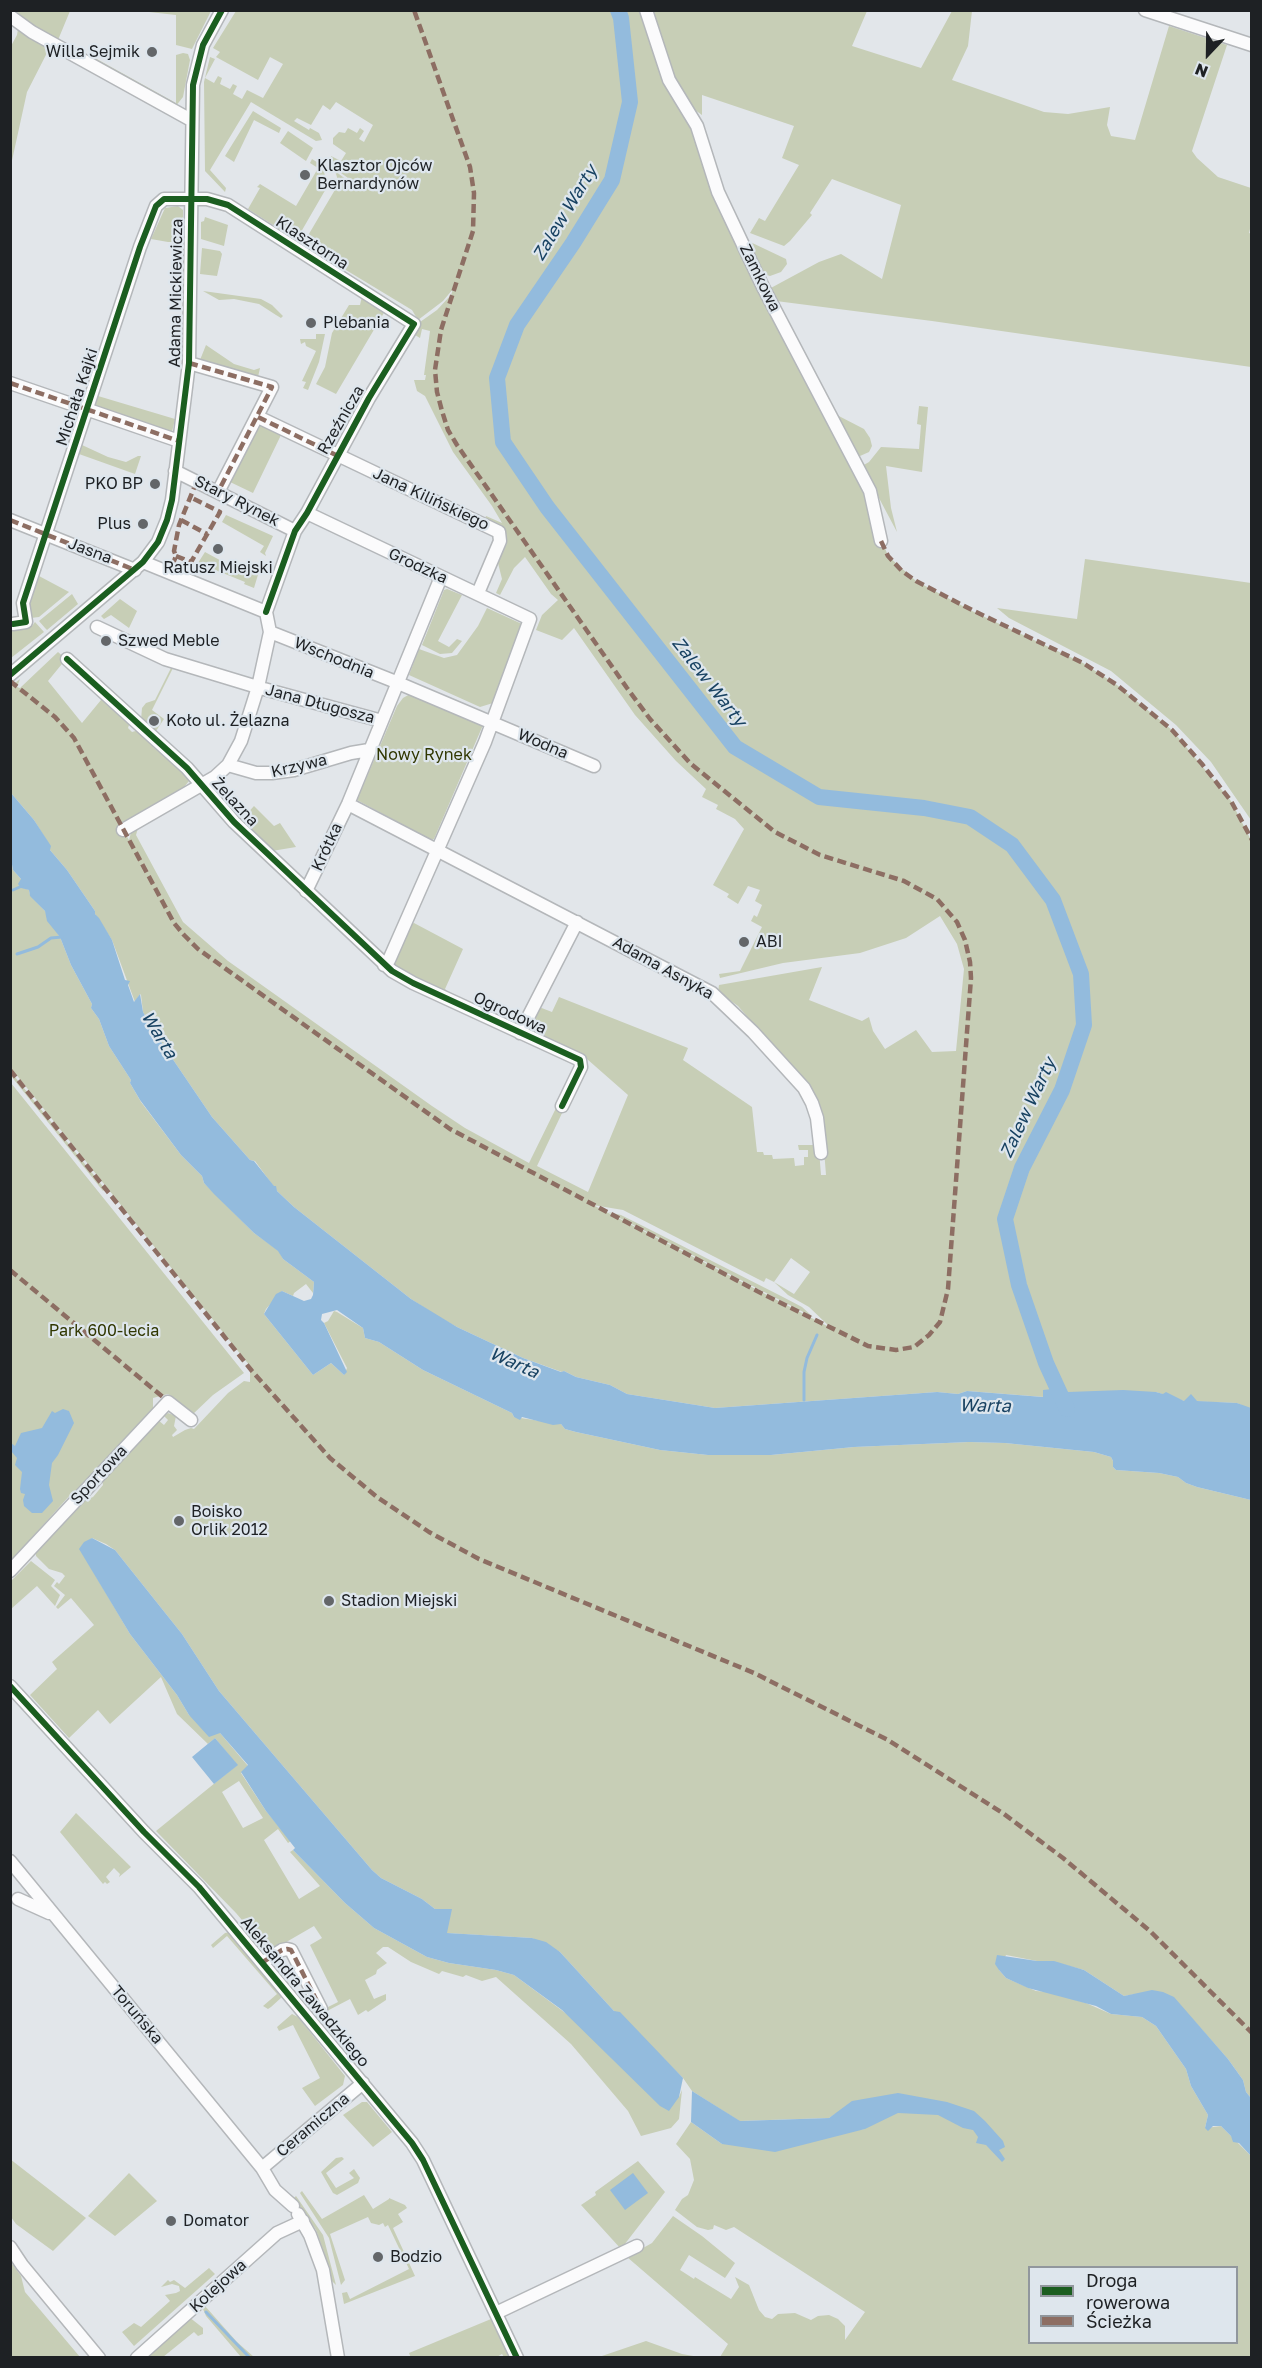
<!DOCTYPE html>
<html>
<head>
<meta charset="utf-8">
<style>
	body { margin:0 }
	#map { position:relative; width:1262px; height:2368px; overflow:hidden; background:#e2e6ea; font-family:"Golos Text",sans-serif }
	canvas { display:block }
	.frame { position:absolute; inset:0; border:12px solid #1e2124; pointer-events:none }
	.legend { position:absolute; left:1028px; top:2266px; width:210px; height:78px; box-sizing:border-box; background:#dee6ed; border:2px solid #91979d; margin:0; padding:8px 10px; list-style:none; font-size:18px; color:#1e2124 }
	.legend li { display:flex; align-items:center; gap:12px; height:30px }
	.legend b { width:30px; border:2px solid #91979d }
	.north { position:absolute; left:1178px; top:24px; width:60px; height:60px; -webkit-text-stroke:4px #dee6ed; paint-order:stroke; rotate:202deg; font-size:16px; font-weight:700; line-height:24px; text-align:center; color:#1e2124 }
	.north::after { content:''; display:block; margin:auto; width:21px; height:27px; background:#1e2124; clip-path:polygon(50% 0,100% 100%,50% 72%,0 100%) }
</style>
</head>
<body>
<div id="map">
<canvas width="1262" height="2368"></canvas>
<div class="frame"></div>
<ul class="legend">
<li><b style="height:8px;background:#1b5e20"></b>Droga rowerowa</li>
<li><b style="height:8px;background:#8d6e63"></b>Ścieżka</li>
</ul>
<div class="north">N</div>
</div>
<script>
const context = document.querySelector('canvas').getContext('2d');
context.lineJoin = 'round';
function fillPath(path, color) { context.fillStyle = color; context.fill(path, 'evenodd'); }
const poly = rows => new Path2D(rows.map(r => 'M' + r).join(''));
function trace(path, color, width, dash) { context.strokeStyle = color; context.lineWidth = width; context.lineCap = dash ? 'butt' : 'round'; context.setLineDash(dash || []); context.stroke(path); }
function drawText(font, color, halo, rows, align = 'center') {
  context.font = font + ' "Golos Text",sans-serif'; context.lineWidth = 4.5; context.setLineDash([]); context.textBaseline = 'middle'; context.strokeStyle = halo; context.fillStyle = color; for (const [text, x, y, turn = 0] of rows) {
    context.save(); context.translate(x, y); context.rotate((+turn || 0) * Math.PI / 180); context.textAlign = isNaN(turn) ? turn : align; if (halo) context.strokeText(text, 0, 0); context.fillText(text, 0, 0); context.restore();
  }
}
const green = poly([
	[15,11,70,11,58,40,18,18],
	[140,11,211,11,192,49,176,45,176,15],
	[236,11,642,11,690,117,702,154,865,488,877,527,888,556,916,581,972,611,1083,663,1117,685,1172,730,1231,801,1251,840,1251,1408,1250,1409,1237,1403,1184,1401,1156,1392,1067,1392,1061,1388,1044,1397,967,1391,958,1394,937,1392,715,1408,627,1394,610,1385,576,1377,564,1371,562,1372,523,1358,457,1327,437,1316,411,1299,294,1207,277,1191,255,1161,250,1160,212,1117,155,1033,143,1012,141,995,140,994,135,1002,112,940,95,914,95,911,67,870,50,850,50,846,34,820,11,793,10,687,20,679,17,687,20,688,58,652,66,659,48,681,82,723,101,700,105,700,130,722,128,728,132,732,139,730,155,744,153,747,160,753,164,752,185,771,189,781,184,787,122,828,129,840,132,829,138,828,136,835,183,922,228,961,432,1106,465,1128,529,1163,557,1106,563,1111,537,1166,588,1192,628,1095,587,1059,531,1032,530,1025,539,1007,552,1012,559,997,688,1048,683,1060,752,1107,757,1152,763,1152,764,1155,772,1155,773,1159,794,1158,795,1166,804,1165,804,1157,808,1157,808,1150,799,1150,798,1145,813,1145,819,1150,821,1175,826,1175,821,1111,811,1090,738,1006,718,992,719,985,822,967,809,1000,862,1021,869,1017,873,1031,885,1049,916,1030,932,1052,956,1051,964,969,957,944,940,916,906,938,860,953,783,963,720,978,719,974,740,971,762,927,751,921,754,915,757,917,762,905,755,901,760,890,748,886,738,904,727,897,729,894,713,885,744,829,735,819,716,809,718,805,702,797,706,789,676,761,635,715,574,628,562,640,536,630,542,615,558,600,551,594,525,557,514,568,500,595,496,593,502,579,498,563,507,543,506,533,485,519,486,516,502,523,492,506,453,452,425,396,417,391,414,380,425,380,426,375,424,375,430,331,422,329,420,338,415,335,415,332,420,322,437,310,450,296,448,304,453,289,443,301,418,320,412,310,303,244,339,183,335,171,360,190,362,188,334,168,331,156,341,161,346,153,333,144,333,138,339,132,345,133,348,128,357,133,360,128,364,131,359,139,364,142,373,125,336,102,330,110,323,105,311,125,297,118,294,121,309,130,310,128,319,133,322,140,316,141,251,102,210,170,226,188,225,192,205,171,204,82,210,57,215,59,205,78,214,83,218,76,222,78,220,84,230,89,233,84,237,86,233,94,242,99,247,90,263,98,283,64,270,57,258,80,216,57,220,52,213,48],
	[593,1205,623,1210,758,1279,764,1282,766,1278,774,1282,788,1295,809,1307,831,1328],
	[791,1258,810,1272,794,1294,774,1282],
	[650,11,867,11,852,46,921,68,952,11,972,11,968,46,952,80,1044,112,1068,114,1110,107,1107,125,1111,136,1135,140,1169,26,1227,45,1192,151,1197,158,1218,177,1251,188,1251,225,1249,233,1252,234,1251,367,932,321,776,301,769,289,819,262,841,254,882,279,901,205,832,179,810,213,812,215,790,241,784,246,750,233,759,218,765,221,799,165,782,158,794,126,702,95,702,115,695,110,689,105,673,78],
	[18,29,50,47,27,92,11,165,11,46,17,35],
	[183,53,188,54,190,60,183,97,175,107,95,62,95,58,176,103,176,55],
	[253,111,281,128,279,133,254,120,234,162,225,156],
	[288,131,313,148,306,161,280,143],
	[312,159,323,166,327,187,301,232,292,237,248,209,260,188,257,187,260,184,296,206,317,170,321,170,310,163],
	[178,206,183,210,183,242,168,242,151,239,165,208],
	[205,217,228,225,224,246,201,239,201,222,204,221],
	[746,240,786,259,787,264,781,272,770,276,761,273],
	[202,248,220,251,222,254,217,276,200,274],
	[203,291,261,299,272,305,283,316,281,318,276,315,259,304,234,299,219,300],
	[362,296,385,311,336,394,316,384,325,367,332,333,349,305,360,305],
	[316,334,325,334,319,362,308,390,303,388,306,382,302,381,316,351,306,346,305,342,301,344,300,339,316,339],
	[206,345,234,364,254,370,260,368,258,377,200,360],
	[98,396,175,419,172,432,94,407],
	[919,406,928,407,922,472,886,466,891,508,897,532,862,466,869,462,881,447,919,449,921,425,917,424],
	[833,413,864,429,870,438,872,446,869,452,860,456,853,452],
	[259,424,281,435,253,493,228,481],
	[82,445,108,457,126,462,138,456,141,456,135,474,79,454],
	[226,515,273,536,265,553,266,556,260,552,264,546,222,522],
	[205,552,247,575,253,565,260,568,254,588,244,584,245,582,198,563],
	[1085,559,1251,583,1251,820,1211,762,1176,725,1111,671,1009,618,997,608,1077,619],
	[39,576,69,592,39,617,31,618,29,607],
	[447,589,462,595,438,641,449,647,457,639,462,641,452,653,440,654,422,645,444,590],
	[72,594,78,604,47,630,45,628,39,621],
	[120,599,137,611,129,628,111,615,104,619,101,616],
	[487,608,522,624,493,703,480,707,409,675,419,649,444,658,457,655,478,626],
	[35,622,44,632,11,658,11,627,32,626],
	[174,666,152,710,164,719,156,731,146,721,144,724,141,720,142,708,146,703,155,700,171,668],
	[410,694,483,725,434,839,431,840,357,800,397,706,403,698],
	[254,806,274,826,280,823,296,847,272,851,265,846,242,819],
	[11,859,13,870,21,879,21,887,29,890,30,895,45,911,60,937,71,965,92,1004,91,1008,99,1019,109,1046,131,1080,130,1083,141,1102,181,1155,202,1176,204,1183,254,1233,279,1251,283,1259,314,1282,313,1293,306,1284,294,1293,293,1296,282,1291,266,1309,264,1314,313,1375,331,1363,344,1375,347,1368,324,1323,328,1321,334,1311,337,1312,363,1328,365,1338,379,1342,423,1370,512,1413,514,1417,561,1424,565,1429,576,1432,660,1450,708,1455,771,1455,854,1447,969,1442,1005,1443,1094,1452,1111,1457,1113,1461,1113,1467,1116,1470,1159,1473,1178,1477,1186,1483,1197,1487,1251,1500,1251,2098,1246,2092,1243,2080,1228,2059,1196,2023,1136,1994,1124,1996,1084,1970,1054,1962,1037,1961,1006,1955,999,1970,1006,1978,1036,1991,1049,1992,1086,2003,1111,2014,1142,2017,1156,2026,1186,2069,1191,2086,1208,2115,1205,2128,1221,2126,1251,2156,1251,2357,720,2357,728,2344,627,2257,652,2243,673,2216,702,2236,735,2263,725,2278,689,2255,680,2270,694,2279,695,2277,731,2299,739,2287,735,2277,749,2285,759,2310,765,2317,772,2319,778,2314,795,2313,811,2320,818,2316,829,2315,838,2319,845,2326,845,2340,865,2312,734,2227,726,2230,714,2225,713,2229,708,2230,697,2227,675,2210,682,2199,688,2195,694,2180,690,2159,676,2144,691,2122,722,2144,865,2129,840,2111,829,2118,739,2121,692,2091,683,2078,614,2011,560,1952,532,1938,446,1933,435,1909,422,1899,381,1878,372,1870,219,1691,182,1634,115,1550,106,1544,92,1538,80,1549,130,1634,177,1695,189,1715,220,1733,248,1766,241,1773,266,1811,291,1841,288,1843,278,1829,264,1840,299,1899,320,1886,290,1852,293,1850,345,1903,374,1928,427,1957,449,1963,496,1970,514,1975,679,2097,682,2090,679,2119,671,2128,641,2136,628,2111,571,2044,496,1977,482,1981,466,1975,463,1977,442,1971,439,1974,411,1962,388,1947,383,1947,376,1953,387,1963,377,1970,376,1974,365,1980,374,1999,386,1994,386,2000,368,2012,366,2010,358,2015,350,1999,327,2011,319,1999,326,2008,338,2002,310,1945,322,1938,314,1926,269,1952,236,1913,156,1831,237,1765,215,1738,208,1744,177,1714,161,1677,110,1724,98,1710,69,1738,30,1695,57,1669,52,1662,94,1625,71,1598,58,1609,56,1607,65,1595,54,1586,57,1582,59,1584,65,1576,62,1573,49,1569,36,1556,36,1553,86,1500,93,1497,103,1485,102,1480,158,1420,164,1425,168,1420,164,1416,168,1413,176,1416,174,1426,177,1430,172,1435,173,1437,185,1430,191,1428,194,1429,228,1393,244,1381,250,1382,250,1366,11,1068],
	[239,1781,263,1818,243,1828,222,1792],
	[1030,2268,1236,2268,1236,2342,1030,2342],
	[414,923,463,949,445,989,447,991,444,990,443,992,396,971,392,962,409,925],
	[11,1072,105,1189,103,1191,11,1076],
	[11,1083,244,1373,213,1395,192,1415,168,1394,153,1398,153,1411,75,1495,71,1494,11,1561],
	[608,1212,621,1215,641,1225,781,1296,802,1307,813,1317],
	[31,1561,55,1580,51,1586,60,1595,55,1606,37,1586,11,1609,11,1581],
	[76,1813,131,1867,119,1877,120,1874,114,1868,106,1877,110,1882,107,1884,105,1882,103,1884,60,1832],
	[229,1932,282,1997,271,2007,268,2009,263,2006,277,1994,227,1936,213,1948,211,1945,225,1933],
	[292,2014,298,2017,345,2076,343,2085,315,2106,302,2088,320,2078,293,2025,279,2031,277,2027],
	[362,2102,367,2102,392,2132,373,2147,343,2115],
	[342,2157,344,2159,326,2173,336,2188,354,2178,349,2173,354,2169,360,2178,358,2183,337,2195,333,2193,321,2172,336,2158],
	[10,2159,86,2218,53,2251,16,2224,11,2217],
	[638,2161,665,2192,621,2249,581,2205,596,2195,595,2192],
	[129,2173,157,2201,115,2236,88,2216],
	[302,2191,322,2219,364,2195,373,2209,389,2199,389,2198,405,2205,407,2208,398,2214,403,2222,393,2228,415,2276,344,2304,342,2293,347,2292,350,2299,409,2269,388,2225,385,2227,383,2223,379,2225,371,2223,368,2217,330,2234,345,2280,341,2285,329,2238,300,2193],
	[296,2196,323,2235,336,2285,331,2280,326,2258,316,2230,294,2198],
	[10,2261,21,2276,25,2292,80,2357,11,2357],
	[209,2268,215,2274,134,2346,122,2332,134,2323,141,2327,170,2301,165,2295,176,2293,180,2291,179,2286,172,2284,161,2287,168,2280,170,2282,174,2280,185,2288],
	[205,2306,237,2342,254,2357,241,2357,206,2316,203,2309],
	[189,2317,203,2328,203,2334,198,2336,194,2332,163,2357,145,2358],
	[491,2319,509,2357,504,2357,502,2354,495,2358,411,2358,409,2353],
	[646,2341,682,2354,699,2357,599,2357]
]);
const water = poly([
	[11,793,34,820,51,846,50,850,67,870,95,911,95,914,99,918,112,940,125,980,130,981,128,985,134,1002,140,994,143,1012,155,1033,212,1117,250,1160,254,1161,274,1186,276,1186,277,1191,294,1207,411,1299,457,1327,523,1358,561,1372,564,1371,576,1377,610,1385,627,1394,715,1408,937,1392,958,1394,967,1391,1043,1397,1043,1390,1062,1388,1068,1392,1123,1390,1156,1392,1163,1394,1166,1392,1184,1401,1191,1394,1197,1401,1237,1403,1251,1408,1251,1500,1197,1487,1186,1483,1178,1477,1159,1473,1116,1470,1113,1467,1113,1461,1111,1457,1094,1452,1005,1443,969,1442,854,1447,771,1455,708,1455,660,1450,576,1432,565,1429,561,1424,553,1425,522,1417,520,1420,514,1417,512,1413,423,1370,379,1342,365,1338,363,1328,337,1310,322,1314,321,1320,324,1323,347,1372,344,1375,331,1363,313,1375,264,1314,276,1294,282,1291,304,1301,311,1299,313,1295,314,1282,283,1259,278,1251,254,1233,214,1194,204,1183,202,1176,181,1155,140,1100,130,1083,131,1080,109,1046,99,1019,91,1008,92,1004,71,965,60,937,47,921,45,911,30,896,29,890,21,888,18,884,21,879,13,870,11,859],
	[63,1409,69,1411,74,1423,58,1455,52,1463,49,1485,53,1501,42,1513,32,1513,24,1506,23,1500,25,1494,21,1493,20,1489,22,1472,15,1465,17,1458,11,1451,11,1443,15,1446,21,1433,42,1428,52,1411,55,1413],
	[92,1538,115,1550,182,1634,219,1691,372,1870,381,1878,422,1899,435,1909,452,1909,447,1933,532,1938,546,1942,560,1952,614,2011,620,2012,683,2078,679,2097,669,2111,660,2106,562,2010,514,1975,496,1970,449,1963,427,1957,374,1928,345,1903,293,1850,295,1848,266,1811,241,1772,248,1765,220,1733,209,1737,189,1715,177,1695,130,1634,79,1549,84,1542],
	[215,1738,238,1765,214,1784,192,1757],
	[997,1955,1037,1961,1054,1961,1084,1970,1124,1996,1152,1990,1163,1992,1174,1997,1228,2059,1243,2080,1246,2092,1251,2098,1251,2156,1239,2143,1233,2142,1231,2136,1221,2126,1213,2126,1208,2131,1205,2128,1208,2115,1191,2086,1186,2069,1156,2026,1142,2017,1111,2014,1096,2006,1028,1988,1006,1978,999,1970,995,1964],
	[692,2091,740,2121,829,2118,852,2101,898,2093,947,2102,974,2111,985,2121,1003,2141,1005,2147,999,2150,1005,2159,1002,2162,986,2145,976,2143,978,2137,973,2130,963,2128,938,2115,898,2113,865,2129,775,2152,722,2144,691,2122],
	[633,2173,648,2193,625,2210,610,2190]
]);
const stream = poly([
	[13,890,22,886],
	[17,954,38,947,51,938,62,937],
	[804,1400,804,1372,807,1358,817,1335],
	[206,2312,250,2358]
]);
const river = poly([
	[618,10,621,18,630,102,612,180,573,243,517,325,497,378,503,442,547,507,735,747,819,797,924,808,970,817,1012,845,1053,900,1081,974,1084,1025,1062,1090,1022,1168,1005,1219,1019,1285,1046,1363,1067,1409]
]);
const minor = poly([
	[646,10,669,80,697,126,718,192,763,287,870,491,881,541],
	[1145,10,1252,45],
	[10,16,32,32,191,120],
	[189,363,272,387,218,492],
	[10,383,179,441],
	[258,417,499,532,500,541,478,593],
	[175,471,295,531],
	[307,513,530,619,485,742,389,960,384,965],
	[10,520,135,570],
	[143,562,266,612],
	[13,624,26,622,23,603,140,247,156,206,164,199,207,199,228,205,414,324,369,398,307,513,295,531,266,612],
	[97,627,165,659,264,689,382,721],
	[270,632,391,680,594,766],
	[67,659,187,768,234,822,392,971,413,983,580,1060,581,1067,562,1106],
	[10,675,143,562,158,542,167,520,172,500,189,363,193,85,203,45,222,10],
	[228,765,256,773,272,773,294,770,351,753,369,750],
	[348,804,712,993,753,1032,804,1088,812,1103,817,1118,821,1153],
	[123,830,215,777,228,765,241,741,258,687,270,632,266,612],
	[306,891,348,804,441,577],
	[520,1033,577,922],
	[10,1571,168,1402,191,1420],
	[10,1686,144,1832,199,1887,412,2143,423,2160,517,2358],
	[10,1861,262,2168,275,2190,293,2206],
	[18,1899,49,1913],
	[263,1962,282,1950,287,1949,291,1950,321,2009],
	[262,2168,363,2083],
	[298,2214,310,2235,323,2270,338,2358],
	[10,2247,22,2265,99,2358],
	[496,2313,637,2246],
	[137,2358,277,2233,303,2221]
]);
const quiet = poly([
	[189,363,272,387,218,492],
	[10,383,179,441],
	[258,417,336,455],
	[10,520,135,570],
	[181,520,207,534],
	[881,541,888,556,902,571,916,581,972,610,1083,663,1117,685,1172,730,1202,764,1231,801,1252,840],
	[176,556,191,562,220,512,190,497],
	[172,566,176,556,174,551,179,525,194,488],
	[10,681,55,717,74,738,174,923,184,935,198,949,450,1129,757,1291,868,1346,896,1350,914,1347,929,1335,940,1322,948,1289,971,978,970,962,965,940,957,922,937,899,904,881,820,855,775,832,691,764,650,719,627,688,457,445,448,430,442,411,437,392,435,370,441,330,473,231,474,193,470,167,414,10],
	[10,1070,252,1371,330,1458,377,1497,429,1532,479,1559,754,1673,888,1740,1004,1814,1063,1858,1150,1931,1252,2033],
	[10,1270,164,1398],
	[263,1962,282,1950,287,1949,291,1950,321,2009]
]);
const cycleway = poly([
	[13,624,26,622,23,603,140,247,156,206,164,199,207,199,228,205,414,324,369,398,307,513,295,531,266,612],
	[67,659,187,768,234,822,392,971,413,983,580,1060,581,1067,562,1106],
	[10,675,143,562,158,542,167,520,172,500,189,363,193,85,203,45,222,10],
	[10,1686,144,1832,199,1887,412,2143,423,2160,517,2358]
]);
const markers = [
	[152,52,6,"#636669"],
	[305,175,6,"#636669"],
	[311,323,6,"#636669"],
	[155,484,6,"#636669"],
	[143,524,6,"#636669"],
	[218,549,6,"#636669"],
	[106,641,6,"#636669"],
	[154,721,6,"#636669"],
	[744,942,6,"#636669"],
	[179,1521,6,"#636669"],
	[329,1601,6,"#636669"],
	[171,2221,6,"#636669"],
	[378,2257,6,"#636669"]
];
const poiNames = [
	["Willa Sejmik",140,52,"right"],
	["Klasztor Ojców",317,166],
	["Bernardynów",317,184],
	["Plebania",323,323],
	["PKO BP",143,484,"right"],
	["Plus",131,524,"right"],
	["Ratusz Miejski",218,568,"center"],
	["Szwed Meble",118,641],
	["Koło ul. Żelazna",166,721],
	["ABI",756,942],
	["Boisko",191,1512],
	["Orlik 2012",191,1530],
	["Stadion Miejski",341,1601],
	["Domator",183,2221],
	["Bodzio",390,2257]
];
const streetNames = [
	["Klasztorna",312,243,33],
	["Zamkowa",760,278,64],
	["Adama Mickiewicza",176,293,-89],
	["Michała Kajki",77,397,-72],
	["Rzeźnicza",341,420,-60],
	["Jana Kilińskiego",431,499,25],
	["Stary Rynek",237,501,27],
	["Jasna",90,551,21],
	["Grodzka",418,566,25],
	["Wschodnia",334,658,22],
	["Jana Długosza",320,704,15],
	["Wodna",543,744,23],
	["Krzywa",299,766,-13],
	["Żelazna",235,802,47],
	["Krótka",327,847,-65],
	["Adama Asnyka",663,968,29],
	["Ogrodowa",510,1013,25],
	["Sportowa",99,1475,-47],
	["Aleksandra Zawadzkiego",305,1992,50],
	["Toruńska",137,2015,50],
	["Ceramiczna",313,2125,-40],
	["Kolejowa",218,2286,-42]
];
const parkNames = [
	["Nowy Rynek",424,755],
	["Park 600-lecia",104,1331]
];
const waterNames = [
	["Zalew Warty",565,213,-59],
	["Zalew Warty",709,682,52],
	["Warta",159,1035,59],
	["Zalew Warty",1028,1108,-65],
	["Warta",514,1363,24],
	["Warta",985,1406,1]
];
fillPath(green, '#c7ceb6');
fillPath(water, '#93bbdd');
trace(stream, '#93bbdd', 3);
trace(river, '#93bbdd', 16);
trace(minor, '#b4b7ba', 15);
trace(minor, '#fbfbfc', 12);
trace(quiet, '#8d6e63', 4.5, [9, 4.5]);
trace(cycleway, '#1b5e20', 6);
for (const [x, y, r, color] of markers) { const dot = new Path2D(); dot.arc(x, y, r, 0, 2 * Math.PI); context.fillStyle = color; context.fill(dot); trace(dot, '#dee6ed', 2); }
drawText('16px', '#1e2124', '#dee6ed', poiNames, 'left');
drawText('16px', '#1e2124', '#dee6ed', streetNames);
drawText('16px', '#303701', '#dee6ed', parkNames);
drawText('italic 18px', '#184262', '#dee6ed', waterNames);
</script>
</body>
</html>
